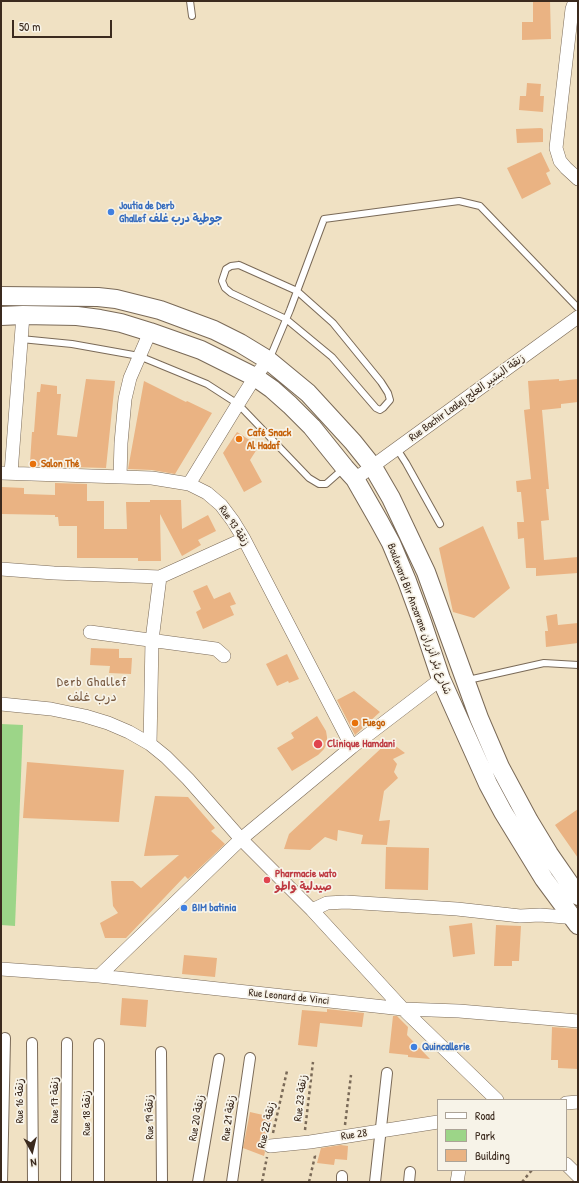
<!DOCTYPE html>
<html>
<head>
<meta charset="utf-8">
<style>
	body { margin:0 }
	#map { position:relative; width:579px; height:1183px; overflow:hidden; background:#f0e1c3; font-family:"Patrick Hand",sans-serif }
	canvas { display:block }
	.frame { position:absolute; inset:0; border:2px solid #3b2a1e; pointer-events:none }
	.legend { position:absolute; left:437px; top:1099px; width:130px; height:72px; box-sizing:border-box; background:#f7f3e8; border:1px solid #aca397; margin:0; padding:5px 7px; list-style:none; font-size:12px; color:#3b2a1e }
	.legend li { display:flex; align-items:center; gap:8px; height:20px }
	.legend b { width:20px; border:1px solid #aca397 }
	.north { position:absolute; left:12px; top:1131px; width:40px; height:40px; -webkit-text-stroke:3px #f7f3e8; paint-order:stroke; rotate:172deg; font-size:11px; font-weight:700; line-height:16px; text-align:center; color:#3b2a1e }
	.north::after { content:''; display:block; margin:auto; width:14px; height:18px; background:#3b2a1e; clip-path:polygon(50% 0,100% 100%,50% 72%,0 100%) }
	.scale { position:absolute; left:12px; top:20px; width:100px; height:18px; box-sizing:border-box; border:2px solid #3b2a1e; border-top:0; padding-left:5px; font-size:12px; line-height:14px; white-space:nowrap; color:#3b2a1e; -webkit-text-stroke:3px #f7f3e8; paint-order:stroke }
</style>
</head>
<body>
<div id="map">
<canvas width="579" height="1183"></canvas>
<div class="frame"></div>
<ul class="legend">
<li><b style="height:5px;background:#fff"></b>Road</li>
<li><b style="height:11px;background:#9cd588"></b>Park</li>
<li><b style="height:11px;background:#eab383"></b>Building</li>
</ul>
<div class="north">N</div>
<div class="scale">50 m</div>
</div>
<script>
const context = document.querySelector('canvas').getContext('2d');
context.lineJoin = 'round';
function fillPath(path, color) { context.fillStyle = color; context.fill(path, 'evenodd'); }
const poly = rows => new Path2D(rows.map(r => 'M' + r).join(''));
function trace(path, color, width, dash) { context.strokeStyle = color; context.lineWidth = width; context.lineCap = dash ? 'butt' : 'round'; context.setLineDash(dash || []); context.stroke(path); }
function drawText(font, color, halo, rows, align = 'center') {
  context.font = font + ' "Patrick Hand","Playpen Sans Arabic",sans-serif'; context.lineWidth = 3.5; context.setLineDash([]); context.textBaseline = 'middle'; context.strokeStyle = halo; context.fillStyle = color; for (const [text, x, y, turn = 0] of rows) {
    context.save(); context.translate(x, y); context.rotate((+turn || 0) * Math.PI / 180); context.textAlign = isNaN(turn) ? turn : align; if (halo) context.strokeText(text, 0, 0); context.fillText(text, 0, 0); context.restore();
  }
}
const green = poly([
	[1,724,23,725,15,926,1,925]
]);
const building = poly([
	[533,1,550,1,551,39,522,40,522,22,533,22],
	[527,83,541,84,540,96,544,96,543,112,519,110,520,96,526,96],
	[541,128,543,129,543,142,517,143,516,129],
	[541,152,550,171,546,173,551,184,522,199,507,168],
	[86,379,115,381,106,468,33,466,30,463,32,432,34,432,37,392,40,392,41,384,57,386,57,394,61,394,57,435,77,437],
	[559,379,559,381,578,379,578,402,561,404,561,408,542,410,549,489,546,489,549,520,541,521,544,560,578,557,578,573,536,576,536,568,526,568,524,538,518,539,517,522,524,522,521,492,517,492,516,481,531,479,524,410,530,409,528,381],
	[144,381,186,402,187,401,212,413,175,474,152,470,128,469],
	[237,432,259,446,250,460,262,482,244,492,223,453],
	[55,483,87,484,87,501,104,501,104,529,127,529,126,502,150,502,150,500,181,500,182,529,208,515,216,531,198,540,201,545,182,556,160,514,161,561,138,561,138,558,77,558,77,526,59,526,58,517,55,517,55,515,2,514,2,487,24,488,24,494,55,495],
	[483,526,510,588,474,618,453,612,439,548],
	[207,585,214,599,230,592,236,604,230,606,234,615,203,629,196,612,201,609,193,591],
	[557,614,558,625,578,623,578,643,546,647,545,631,548,631,546,616],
	[91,648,119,649,119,658,132,658,131,674,109,673,110,666,90,665],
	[287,654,299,679,289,683,288,681,277,686,266,664],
	[354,691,380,712,355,735,337,700],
	[317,716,326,731,327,737,327,743,324,749,318,755,292,771,277,748,294,738,291,733],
	[389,741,405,753,393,759,397,764,394,772,398,778,384,791,379,821,390,820,387,845,361,844,363,835,338,830,337,841,325,837,310,850,284,849,289,834],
	[27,762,124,770,119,822,23,818],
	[155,796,188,797,215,828,211,831,225,844,188,879,185,876,126,938,105,938,100,923,118,913,113,906,111,881,133,881,141,888,179,855,144,856],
	[578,809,578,858,555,825],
	[386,847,429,848,428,890,385,889],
	[472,923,475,954,453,957,449,926],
	[496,925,521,926,519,961,512,961,512,966,494,966],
	[184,955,217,958,215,977,182,974],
	[122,998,148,1000,146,1027,120,1025],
	[327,1009,364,1013,362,1027,320,1023,317,1047,298,1045,302,1010,327,1012],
	[393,1016,397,1016,408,1027,407,1035,430,1059,408,1057,408,1055,389,1053],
	[552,1027,578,1029,578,1069,558,1068,558,1060,551,1060],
	[250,1112,272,1117,267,1139,263,1143,262,1147,265,1152,264,1156,243,1148],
	[341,1145,348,1146,347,1160,335,1159,334,1165,317,1163,321,1148]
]);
const path = poly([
	[345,1125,351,1075],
	[305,1130,313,1062],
	[273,1133,287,1071],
	[262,1182,267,1157],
	[309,1182,315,1156,314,1154],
	[522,1182,532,1170]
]);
const service = poly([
	[190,1,192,16],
	[239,265,297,291,333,323,381,382,388,393,390,400,383,408,380,410,376,408,332,357,286,319,231,293,225,288,222,281,226,269,231,266,239,265],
	[21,339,72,344,139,356,207,384,238,404,309,478,319,484,326,484,343,469],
	[269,360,290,310,324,219,459,201,480,206,578,308],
	[397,449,406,463,440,524],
	[468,680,544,663,578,665]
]);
const pedestrian = poly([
	[32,1043,33,1182],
	[161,1052,162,1182],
	[2,1182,5,1038],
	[66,1182,67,1043],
	[99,1182,99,1044],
	[198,1182,219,1059],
	[232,1182,250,1058],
	[342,1182,342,1176],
	[375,1182,387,1073],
	[409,1182,410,1172]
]);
const minor = poly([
	[575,1,572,9,556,148,560,161,566,168,578,179],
	[1,473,152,478,189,484,207,493,221,505,233,521,244,539,352,747],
	[11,473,23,315],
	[120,477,121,443,125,399,130,378,150,332],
	[355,479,578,317],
	[189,484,238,404,255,377,268,360],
	[1,569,54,573,160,577,244,539],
	[90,632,216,649,224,656],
	[1,704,51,709,85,716,108,723,129,732,150,744,166,757,188,779,241,839,312,910,403,1009,497,1100],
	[150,744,152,640,160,577],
	[312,910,327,903,346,902,457,909,520,916,540,915,578,918],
	[1,969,99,976,403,1009,459,1011,578,1021],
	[99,976,241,839,352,747,441,679],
	[566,1103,578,1102],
	[270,1146,310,1142,438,1122],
	[566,1164,578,1176],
	[457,1182,459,1170]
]);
const secondary = poly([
	[1,296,98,297,116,299,160,310,214,330,240,343,268,360,308,393,353,442,373,467,391,498,426,572,479,718,500,767,529,821,549,854,578,896],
	[1,316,23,315,77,316,100,319,121,323,150,332,201,350,255,377,272,389,290,405,312,427,345,468,355,479,379,521,391,543,407,581,422,622,441,679,488,784,503,812,544,879,578,925]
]);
const markers = [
	[111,212,4,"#3f7fe0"],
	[239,439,4,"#e8710a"],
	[33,464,4,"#e8710a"],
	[355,723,4,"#e8710a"],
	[318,744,5,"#e0444e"],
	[267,880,4,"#e0444e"],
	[184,908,4,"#3f7fe0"],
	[414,1047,4,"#3f7fe0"]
];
const shopNames = [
	["Joutia de Derb",119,206],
	["Ghallef جوطية درب غلف",119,219],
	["BIM batinia",192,908],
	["Quincallerie",422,1047]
];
const streetNames = [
	["Rue Bachir Laalej زنقة البشير العلج",467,398,-36],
	["Rue 93 زنقة",234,526,56],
	["Boulevard Bir Anzarane شارع بئر أنزران",419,619,69],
	["Rue Leonard de Vinci",289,997,6],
	["Rue 23 زنقة",301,1098,-83],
	["Rue 17 زنقة",55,1100,-90],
	["Rue 16 زنقة",20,1101,-90],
	["Rue 18 زنقة",87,1113,-90],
	["Rue 19 زنقة",150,1117,-91],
	["Rue 20 زنقة",197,1118,-80],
	["Rue 21 زنقة",229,1118,-82],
	["Rue 22 زنقة",267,1125,-77],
	["Rue 28",354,1135,-8]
];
const foodNames = [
	["Café Snack",247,433],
	["Al Hadaf",247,446],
	["Salon Thé",41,464],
	["Fuego",363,723]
];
const healthNames = [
	["Clinique Hamdani",327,744],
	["Pharmacie wato",275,874],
	["صيدلية واطو",275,887]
];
const quarterNames = [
	["Derb Ghallef",92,683],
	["درب غلف",92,698]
];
fillPath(green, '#9cd588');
fillPath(building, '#eab383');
trace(service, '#7a6a58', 8);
trace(pedestrian, '#7a6a58', 12);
trace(minor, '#7a6a58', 14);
trace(secondary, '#7a6a58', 20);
trace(path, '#7a6a58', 2.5, [3, 3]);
trace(service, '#fff', 6);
trace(pedestrian, '#fff', 10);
trace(minor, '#fff', 13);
trace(secondary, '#fff', 18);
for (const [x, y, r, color] of markers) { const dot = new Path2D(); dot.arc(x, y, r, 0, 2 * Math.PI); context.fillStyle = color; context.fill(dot); trace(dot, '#f7f3e8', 1.5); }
drawText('bold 11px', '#366cbe', '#f7f3e8', shopNames, 'left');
drawText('11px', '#3b2a1e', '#f7f3e8', streetNames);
drawText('bold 11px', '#c56008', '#f7f3e8', foodNames, 'left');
drawText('bold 11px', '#be3a42', '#f7f3e8', healthNames, 'left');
context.letterSpacing = '1px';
drawText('13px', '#785a41', '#f7f3e8', quarterNames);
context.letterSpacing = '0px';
</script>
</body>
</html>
